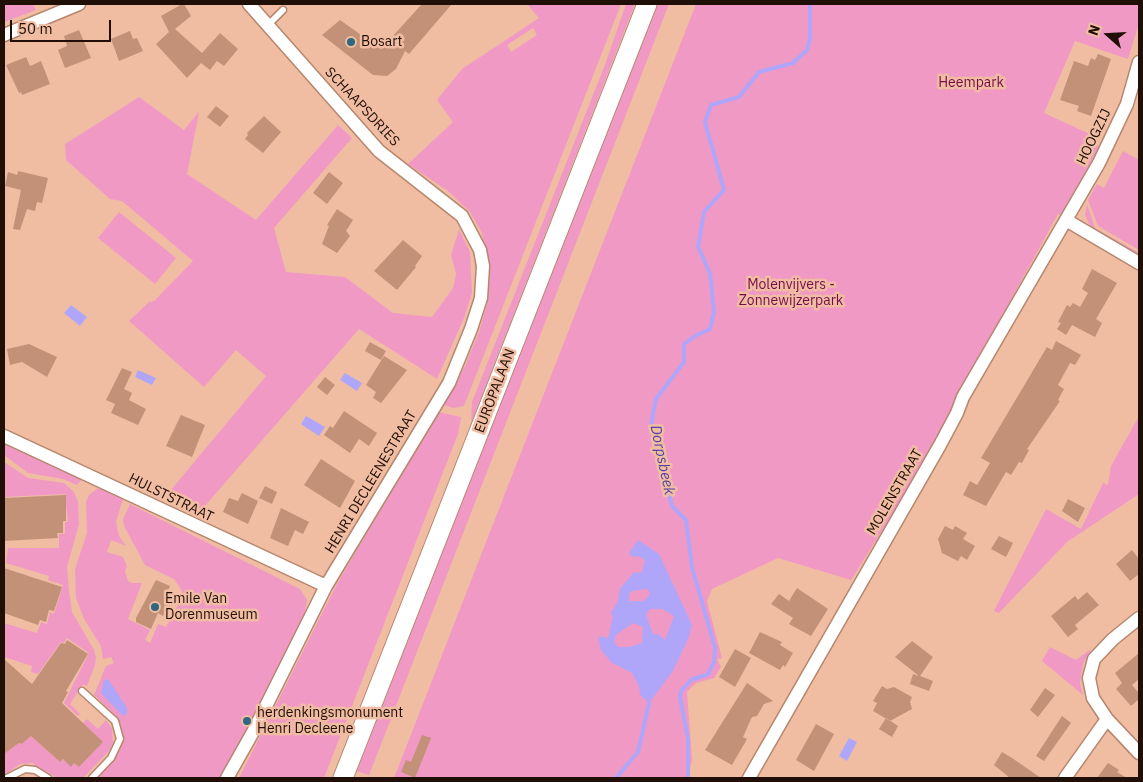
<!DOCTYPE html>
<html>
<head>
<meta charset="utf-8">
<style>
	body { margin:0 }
	#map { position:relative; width:1143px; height:782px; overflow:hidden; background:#f0bda3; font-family:"IBM Plex Sans",sans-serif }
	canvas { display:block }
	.frame { position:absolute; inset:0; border:5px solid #200f06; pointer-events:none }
	.north { position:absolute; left:1083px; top:10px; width:50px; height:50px; -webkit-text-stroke:4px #f0bda3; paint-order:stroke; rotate:289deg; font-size:14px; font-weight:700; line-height:20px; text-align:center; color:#200f06 }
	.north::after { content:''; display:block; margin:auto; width:18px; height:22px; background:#200f06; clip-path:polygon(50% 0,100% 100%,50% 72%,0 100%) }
	.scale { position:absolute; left:10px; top:20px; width:101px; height:22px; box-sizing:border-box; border:2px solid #200f06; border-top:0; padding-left:6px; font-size:15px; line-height:18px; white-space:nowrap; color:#200f06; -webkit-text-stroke:4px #f0bda3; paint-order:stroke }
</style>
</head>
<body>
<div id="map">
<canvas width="1143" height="782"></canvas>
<div class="frame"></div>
<div class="north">N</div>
<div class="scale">50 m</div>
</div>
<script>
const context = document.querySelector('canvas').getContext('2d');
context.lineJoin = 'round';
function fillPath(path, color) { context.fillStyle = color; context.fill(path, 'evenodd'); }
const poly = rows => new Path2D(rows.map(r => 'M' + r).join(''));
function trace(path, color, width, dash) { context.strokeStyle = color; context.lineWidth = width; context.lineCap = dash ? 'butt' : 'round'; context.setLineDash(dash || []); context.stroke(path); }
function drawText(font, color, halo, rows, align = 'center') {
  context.font = font + ' "IBM Plex Sans",sans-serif'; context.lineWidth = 5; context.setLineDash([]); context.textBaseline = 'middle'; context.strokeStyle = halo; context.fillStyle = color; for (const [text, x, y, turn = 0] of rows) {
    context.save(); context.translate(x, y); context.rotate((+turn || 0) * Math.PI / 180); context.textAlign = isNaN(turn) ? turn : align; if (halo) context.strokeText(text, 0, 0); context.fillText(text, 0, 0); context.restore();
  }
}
const green = poly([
	[4,4,33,4,36,10,4,22],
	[527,4,621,4,464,406,453,408,444,405,465,366,479,332,488,301,490,272,482,233,470,212,448,191,408,164,453,122,437,100,462,69,539,18],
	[533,28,537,35,511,52,507,45],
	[626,4,635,4,471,424,472,402,606,62],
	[656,4,669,4,371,770,369,775,357,771],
	[696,4,1139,4,1139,23,1128,59,1075,41,1044,113,1096,137,1095,141,1099,147,1063,215,1058,214,961,390,955,407,900,502,851,580,778,558,712,589,707,601,722,658,717,659,721,667,714,678,696,683,687,692,692,760,687,778,394,778],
	[139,97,184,130,199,112,187,174,256,220,338,125,352,138,274,228,286,272,345,277,393,313,432,317,453,288,456,274,451,255,459,229,470,252,472,293,464,318,437,379,359,329,197,515,165,497,266,376,236,350,204,387,129,321,149,302,154,301,193,261,122,201,110,199,66,160,65,144],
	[1123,151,1139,160,1139,250,1098,226,1088,200,1097,184,1104,188],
	[1087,204,1095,228,1139,253,1139,256,1091,228,1085,215],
	[119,212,176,258,155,284,98,238],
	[438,412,461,417,458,434,324,778,239,778,337,584],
	[1139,416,1139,494,1067,542,999,613,994,611,1046,509,1081,529,1103,483,1108,485,1111,466],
	[4,441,83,478,77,485,63,479,28,473,4,455],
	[4,462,28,478,64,483,74,492,78,502,79,524,67,567,69,591,72,612,94,650,96,657,95,665,87,686,83,684,70,704,80,714,78,716,64,703,89,653,67,638,64,643,61,642,38,674,31,672,32,666,4,657,4,623,37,633,41,622,47,624,50,612,54,614,63,585,48,580,49,576,6,563,8,548,59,548,59,534,65,534,65,522,68,522,65,494,4,497],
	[98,488,123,499,116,522,119,536,126,546,111,540,107,552,123,557,127,566,125,571,128,581,132,583,142,583,128,619,150,630,145,640,150,643,158,624,166,627,179,603,190,601,191,596,181,596,182,591,174,579,145,565,124,526,123,519,130,504,300,589,307,600,304,616,252,723,221,778,97,778,116,756,122,743,123,732,116,716,94,695,106,666,114,663,111,657,103,659,101,646,84,619,76,598,75,569,87,533,86,502,89,495],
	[1050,647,1076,660,1091,649,1083,664,1080,683,1083,695,1042,661],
	[87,719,98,729,106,720,112,729,113,743,109,751,83,778,57,778,32,763,20,764,4,775,4,754,19,743,22,744,31,736,60,762,63,759,71,766,74,763,79,767,102,742,83,723]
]);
const water = poly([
	[71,305,87,317,80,326,64,313],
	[138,370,156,378,152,385,135,377],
	[345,373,362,383,357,391,340,380],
	[306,416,325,427,319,436,301,424],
	[638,540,659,554,692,625,688,639,673,671,649,703,640,695,639,686,632,673,612,663,601,650,598,636,608,638,613,617,611,613,618,601,620,589,633,573,642,572,645,560,638,556,632,557,629,553],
	[646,589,650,592,648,597,643,601,629,601,629,594,632,591],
	[650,609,662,609,674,616,665,640,658,634,653,634,646,615],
	[633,623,643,627,642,643,629,647,618,647,614,641,616,635],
	[108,679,127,708,127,714,123,716,101,693,104,680],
	[849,738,857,742,847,761,839,756]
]);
const stream = poly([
	[616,778,638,752,649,703],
	[688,778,688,738,680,698,681,691,691,680,708,674,714,662,715,648,692,567,686,520,672,506,651,425,656,399,684,362,684,344,695,336,710,329,714,312,710,273,698,247,704,212,724,190,705,122,711,105,739,97,759,72,793,63,807,50,810,37,810,4]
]);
const building = poly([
	[182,4,184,4,191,16,175,29,202,53,220,33,238,49,224,66,217,61,210,70,201,63,187,78,156,44,169,32,161,16],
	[422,4,452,4,409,54,405,51,396,69,387,76,373,75,322,35,340,20,381,49],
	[79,30,91,58,65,68,58,50,67,46,64,36],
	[130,31,133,39,137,38,143,51,119,61,111,39],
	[1098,54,1111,59,1091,116,1077,111,1079,106,1060,100,1074,61,1088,66,1091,58,1095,60],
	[26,57,30,66,41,61,50,84,22,95,21,92,19,93,6,65],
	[216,106,229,116,220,127,207,117],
	[264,116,281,132,263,153,245,139,248,135,247,133],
	[18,171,48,178,42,203,37,202,35,211,27,209,20,230,13,229,21,190,5,186,8,172,17,175],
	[329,172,343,183,327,204,313,193],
	[337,209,353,220,346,231,350,236,337,253,322,244,329,226,327,225],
	[403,240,422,256,415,266,416,267,397,290,374,271],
	[1092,269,1117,283,1096,319,1102,323,1095,337,1072,325,1066,335,1057,329,1061,323,1058,322,1067,305,1070,307,1073,303,1080,307,1088,293,1082,289],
	[1056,341,1081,355,1075,365,1070,363,1058,385,1064,389,1058,400,1060,401,1027,449,1029,450,1022,463,1019,462,1011,475,1006,472,986,506,963,495,970,481,977,485,990,463,981,458,1047,347,1052,350],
	[370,342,386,351,381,360,365,351],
	[29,344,57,357,47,377,22,362,10,365,7,349],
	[384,356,407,370,381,403,373,398,376,392,366,385],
	[122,368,132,372,124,389,132,393,129,400,146,409,138,425,111,413,115,404,106,400],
	[325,377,335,385,327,395,317,387],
	[344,411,377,433,369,446,359,439,350,453,324,435,330,426,333,428],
	[181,415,205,425,192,457,166,446],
	[321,459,355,481,340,508,304,485],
	[265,486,277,492,272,504,259,498],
	[242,493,258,501,248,524,223,512,229,498,238,501],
	[66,495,66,521,63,521,63,533,57,533,58,538,4,541,4,498],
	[1068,499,1085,508,1078,522,1062,511],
	[281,508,309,522,303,534,295,530,288,546,270,538],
	[945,526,953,530,955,526,967,533,963,539,975,546,967,560,961,556,958,561,942,553,938,539],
	[999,536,1013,543,1006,557,991,549],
	[1132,550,1139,559,1139,574,1130,581,1116,564],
	[4,568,62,587,54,611,49,610,46,622,40,620,38,625,4,613],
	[156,580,170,586,167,593,172,596,167,610,163,616,158,613,151,629,136,622,136,618],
	[797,588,828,609,811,636,789,624,793,618,771,604,779,594,789,601],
	[1087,592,1099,605,1075,625,1078,629,1068,637,1051,616,1075,596,1078,600],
	[760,632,782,642,780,645,793,653,785,667,783,665,780,670,749,653],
	[67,640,88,654,66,691,68,692,62,703,103,742,79,767,74,763,71,767,63,759,60,762,31,736,22,744,19,743,4,754,4,659,32,684,61,643,65,644],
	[912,641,933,657,920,676,933,681,929,691,910,684,913,674,919,676,895,657],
	[735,649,751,658,735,687,719,677],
	[1139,653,1139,679,1132,685,1139,693,1139,699,1131,706,1116,689,1122,683,1115,673],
	[747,683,773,701,764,704,757,716,752,717,743,737,747,739,732,765,705,750],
	[882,686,887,689,894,687,912,697,910,702,912,709,890,721,873,711,877,703,873,701],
	[1045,688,1055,695,1038,717,1030,710],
	[1062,716,1071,723,1044,761,1036,756],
	[886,718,898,726,892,737,879,729],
	[816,724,834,734,814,771,796,760],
	[422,735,431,738,415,778,401,772,406,760,411,762],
	[1002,752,1012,758,1041,778,1010,778,994,765],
	[1108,763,1119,770,1117,772,1127,778,1097,778]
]);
const lane = poly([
	[268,25,283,10],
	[82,691,115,721,120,739,111,758,92,778],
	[7,778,25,769,35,770,48,778]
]);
const street = poly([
	[4,35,79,4],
	[1066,220,1139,263],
	[4,436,326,586],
	[1139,618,1113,639,1094,659,1089,678,1093,698,1107,719,1139,753],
	[227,778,253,732,326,586,449,383,471,329,481,298,483,266,480,250,462,216,379,151,249,4],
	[749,778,940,445,957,413,963,397,1099,163,1127,104,1139,62],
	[1065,778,1107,719]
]);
const secondary = poly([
	[343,778,647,4]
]);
const markers = [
	[351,42,5,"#2d6880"],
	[155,607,5,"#2d6880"],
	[247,721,5,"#2d6880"]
];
const poiNames = [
	["Bosart",361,42],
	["Emile Van",165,599],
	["Dorenmuseum",165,615],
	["herdenkingsmonument",257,713],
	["Henri Decleene",257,729]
];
const parkNames = [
	["Heempark",971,83],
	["Molenvijvers -",791,285],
	["Zonnewijzerpark",791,301]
];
const streetNames = [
	["SCHAAPSDRIES",362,107,47],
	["HOOGZIJ",1094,137,-64],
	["EUROPALAAN",495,391,-69],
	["HENRI DECLEENESTRAAT",371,482,-59],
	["MOLENSTRAAT",895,492,-60],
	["HULSTSTRAAT",171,498,26]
];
const waterNames = [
	["Dorpsbeek",662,460,78]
];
fillPath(green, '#f099c5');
fillPath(water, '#afa6fa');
trace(stream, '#afa6fa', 4);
fillPath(building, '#c29178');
trace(lane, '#b6866d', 9);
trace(street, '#b6866d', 15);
trace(secondary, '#b6866d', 21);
trace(lane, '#fff', 6);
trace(street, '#fff', 12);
trace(secondary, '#fff', 19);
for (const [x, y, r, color] of markers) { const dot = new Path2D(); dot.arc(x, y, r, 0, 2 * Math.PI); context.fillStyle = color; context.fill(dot); trace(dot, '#f0bda3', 2); }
drawText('14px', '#200f06', '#f0bda3', poiNames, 'left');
drawText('14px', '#750b4f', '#f0bda3', parkNames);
drawText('14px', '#200f06', '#f0bda3', streetNames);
drawText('italic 15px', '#5743a4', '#f0bda3', waterNames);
</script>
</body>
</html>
